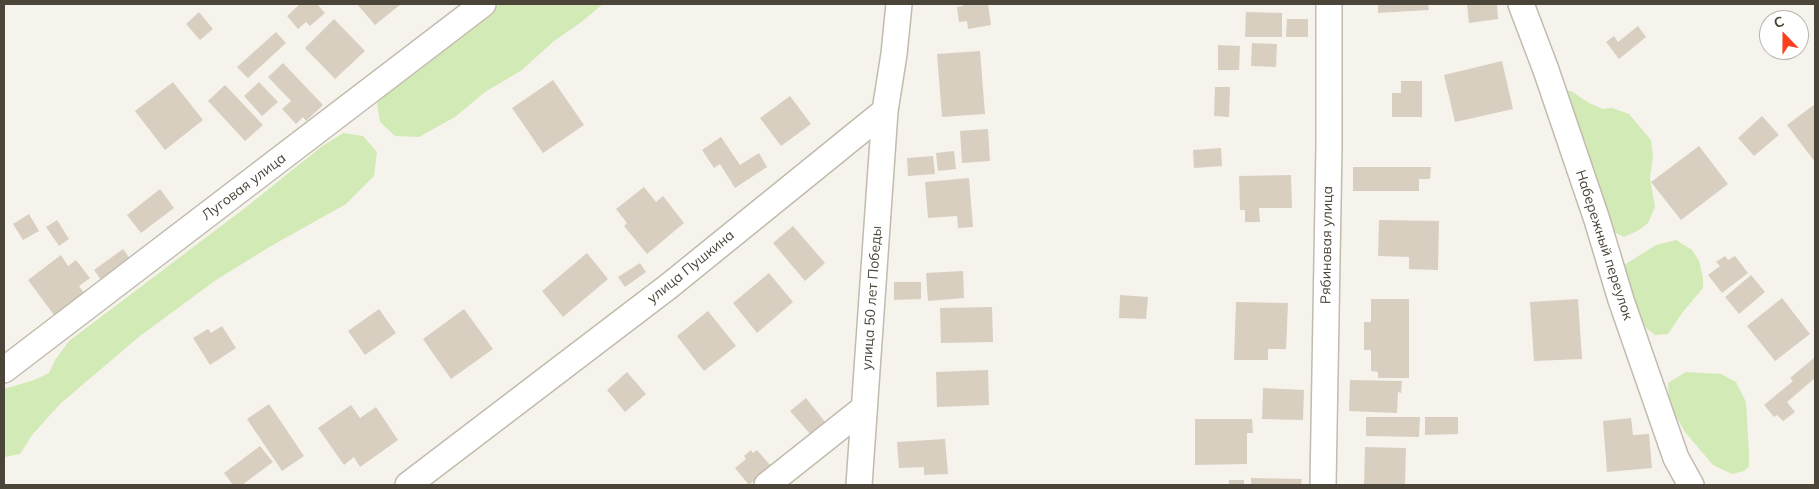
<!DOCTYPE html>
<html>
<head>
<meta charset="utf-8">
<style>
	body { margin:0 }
	#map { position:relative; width:1819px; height:489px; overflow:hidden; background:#f6f3ec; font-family:Mulish,sans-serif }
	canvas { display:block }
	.frame { position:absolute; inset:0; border:5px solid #4b4439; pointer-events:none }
	.north { position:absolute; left:1759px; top:10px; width:50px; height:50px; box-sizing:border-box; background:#fff; border:1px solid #b7b4b0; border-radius:50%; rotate:338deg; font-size:14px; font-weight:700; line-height:20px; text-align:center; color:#4b4439 }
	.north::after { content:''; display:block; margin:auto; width:18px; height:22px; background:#fc3f1d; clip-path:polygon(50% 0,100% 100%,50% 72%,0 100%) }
</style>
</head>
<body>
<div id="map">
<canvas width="1819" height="489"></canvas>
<div class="frame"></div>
<div class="north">С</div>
</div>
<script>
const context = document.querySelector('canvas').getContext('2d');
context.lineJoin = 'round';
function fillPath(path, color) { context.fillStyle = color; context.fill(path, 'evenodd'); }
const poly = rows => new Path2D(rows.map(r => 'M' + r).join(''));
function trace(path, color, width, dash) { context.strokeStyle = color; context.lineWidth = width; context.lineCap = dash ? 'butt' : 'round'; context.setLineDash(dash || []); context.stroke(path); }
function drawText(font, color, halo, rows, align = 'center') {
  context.font = font + ' Mulish,sans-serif'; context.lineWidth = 4.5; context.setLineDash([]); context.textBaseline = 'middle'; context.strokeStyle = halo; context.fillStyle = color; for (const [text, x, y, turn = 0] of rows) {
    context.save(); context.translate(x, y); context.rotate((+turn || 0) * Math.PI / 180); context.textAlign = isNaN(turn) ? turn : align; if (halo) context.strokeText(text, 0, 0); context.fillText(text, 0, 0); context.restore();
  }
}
const green = poly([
	[500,4,603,4,580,23,554,41,522,70,485,92,455,117,419,137,395,136,380,122,377,103,391,86],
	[1565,91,1571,91,1589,103,1603,109,1612,108,1629,114,1651,140,1653,156,1650,178,1655,207,1648,223,1639,230,1624,237,1610,230],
	[343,133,363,136,377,152,374,176,346,204,271,246,216,280,140,336,61,403,32,435,20,454,4,457,4,389,34,380,49,373,55,360,69,341,245,208,321,147],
	[1676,240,1692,250,1699,261,1703,278,1703,288,1682,313,1668,334,1655,335,1644,326,1624,276,1624,265,1656,245],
	[1686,372,1721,374,1736,382,1746,402,1749,453,1749,466,1744,471,1732,474,1713,465,1685,432,1669,404,1668,383]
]);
const building = poly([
	[300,4,317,4,325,13,310,26,306,22,298,29,287,16],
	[357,4,401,4,375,25],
	[963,4,988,4,991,25,968,29,967,21,959,22,957,7,963,6],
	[1378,4,1428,4,1429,10,1378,13],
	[1467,4,1497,4,1498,19,1469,23],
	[199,12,213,29,200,40,186,24],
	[1246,12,1282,13,1282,37,1245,37],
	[334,19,365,51,335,79,305,48],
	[1287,19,1308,19,1308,37,1286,37],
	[1638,26,1646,37,1619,59,1606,42,1614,36,1618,42],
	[276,32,286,43,248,78,237,67],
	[1252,43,1277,44,1276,67,1251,66],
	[1218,45,1240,46,1239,70,1218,70],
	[980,51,985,114,942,117,937,54],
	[1502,61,1513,109,1455,122,1444,75],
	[283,63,323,105,306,121,303,117,296,124,282,109,291,101,268,77],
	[553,80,584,125,543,153,512,108],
	[1401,81,1422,81,1422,117,1392,117,1392,93,1401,93],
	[173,82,203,120,165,150,135,111],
	[259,82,278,102,262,116,244,96],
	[225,85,263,125,245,141,208,101],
	[1215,87,1230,87,1229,117,1214,116],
	[790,96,811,124,781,146,760,118],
	[1815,104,1815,162,1787,125],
	[1762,116,1779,135,1754,156,1738,138],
	[988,129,990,161,962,163,960,131],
	[721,137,740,165,759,153,767,167,735,188,720,164,714,168,702,150],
	[1699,146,1728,184,1681,220,1651,182],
	[1221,148,1222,166,1194,168,1193,150],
	[954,151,956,169,938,171,936,153],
	[933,156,935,174,908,176,907,158],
	[1353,167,1431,167,1430,179,1419,179,1419,191,1353,191],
	[1291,175,1292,208,1259,208,1260,222,1245,222,1245,210,1240,210,1239,176],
	[969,178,973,227,958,228,957,216,928,218,925,182],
	[644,187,656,202,663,196,684,223,647,254,624,226,627,223,616,209],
	[160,189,174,208,141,233,127,215],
	[29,214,39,231,23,240,13,224],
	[57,220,69,239,59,246,46,227],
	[1379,220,1439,221,1438,270,1409,269,1409,257,1378,256],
	[793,226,825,263,805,281,773,243],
	[123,249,131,260,102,281,94,270],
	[587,253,608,279,563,317,542,291],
	[61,255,68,266,76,260,90,278,79,286,84,293,54,315,28,280],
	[1725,256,1728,260,1735,256,1748,273,1722,293,1708,275,1720,266,1716,262],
	[640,263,646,272,625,287,618,277],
	[963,271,964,298,928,301,926,273],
	[769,273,793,302,757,333,733,303],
	[1751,275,1765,292,1739,314,1725,297],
	[894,282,921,282,921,299,894,300],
	[1120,295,1148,297,1146,319,1119,318],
	[1782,298,1810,334,1775,361,1747,326],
	[1371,299,1409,299,1409,378,1378,378,1378,372,1371,371,1371,350,1364,350,1364,322,1371,322],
	[1578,299,1582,359,1534,361,1530,302],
	[1236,302,1288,303,1286,349,1268,349,1268,360,1234,360],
	[992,307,993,342,941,343,940,308],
	[379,309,396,333,365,355,348,331],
	[464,309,493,349,451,379,423,339],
	[708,311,736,346,704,371,677,336],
	[222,326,236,348,210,365,193,338,208,329,211,333],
	[1815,357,1815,378,1787,402,1795,412,1783,421,1777,415,1774,417,1764,405,1793,381,1790,378],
	[988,370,989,405,937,407,936,372],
	[627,372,646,394,625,412,607,390],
	[1350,380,1402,381,1401,393,1398,392,1397,413,1349,411],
	[1263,388,1304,390,1303,420,1262,419],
	[806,398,826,423,811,435,790,411],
	[269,404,304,456,282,471,247,419],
	[351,405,360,418,376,407,398,440,360,467,354,457,344,465,318,428],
	[1366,417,1420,417,1419,437,1366,436],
	[1425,417,1458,417,1458,434,1425,435],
	[1631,418,1633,435,1649,434,1652,468,1607,472,1603,421],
	[1195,419,1252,419,1253,433,1247,433,1247,464,1195,465],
	[945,439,948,474,924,475,924,467,899,468,897,442],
	[260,446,273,462,242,485,233,485,224,473],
	[1365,447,1406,448,1405,485,1364,485],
	[751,450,753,453,757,450,771,466,749,485,735,468,746,459,744,456],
	[1251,478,1302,479,1301,485,1251,485],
	[1229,480,1244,480,1244,485,1229,485]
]);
const street = poly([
	[1521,4,1546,70,1597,220,1621,300,1676,458,1691,485],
	[4,370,483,4],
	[408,485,669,286,885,111,894,54,899,4],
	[767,485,864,408],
	[859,485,885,111],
	[1323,485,1329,146,1329,4]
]);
const streetNames = [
	["Луговая улица",244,187,-37],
	["Рябиновая улица",1327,245,-89],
	["Набережный переулок",1604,245,72],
	["улица Пушкина",691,267,-39],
	["улица 50 лет Победы",872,298,-86]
];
fillPath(green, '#d2eab5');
fillPath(building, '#d8cfc1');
trace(street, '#c2bbae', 28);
trace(street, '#fff', 25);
drawText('14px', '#4b4439', '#fff', streetNames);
</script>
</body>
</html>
